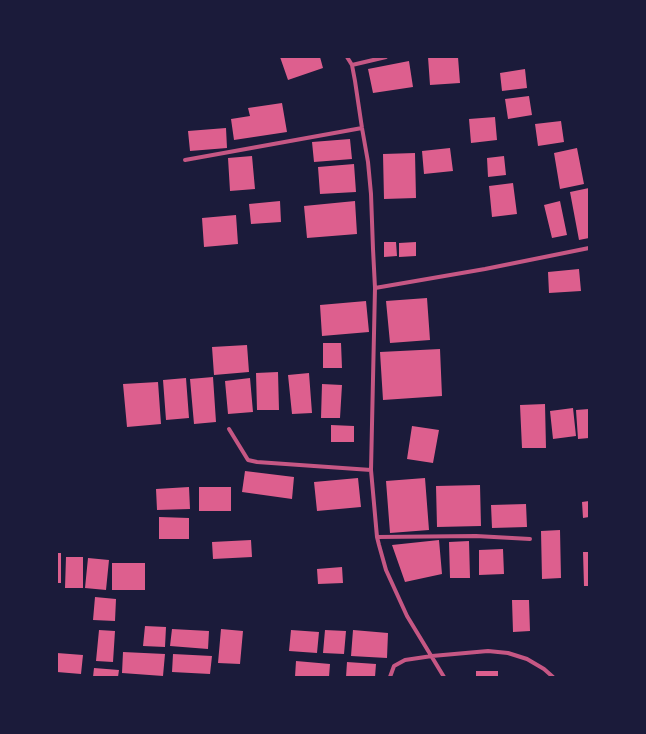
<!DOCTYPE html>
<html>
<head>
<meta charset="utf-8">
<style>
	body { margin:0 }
	#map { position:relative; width:646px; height:734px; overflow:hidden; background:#1b1b3a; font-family:"Golos Text",sans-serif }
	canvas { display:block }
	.frame { position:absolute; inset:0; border:58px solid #1b1b3a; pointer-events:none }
</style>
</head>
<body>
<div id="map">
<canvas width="646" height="734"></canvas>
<div class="frame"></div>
</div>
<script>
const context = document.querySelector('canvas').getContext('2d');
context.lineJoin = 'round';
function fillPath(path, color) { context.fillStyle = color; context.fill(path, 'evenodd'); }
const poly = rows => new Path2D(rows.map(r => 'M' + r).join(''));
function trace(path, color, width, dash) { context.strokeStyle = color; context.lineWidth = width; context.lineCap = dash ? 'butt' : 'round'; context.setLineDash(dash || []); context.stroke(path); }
const building = poly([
	[280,57,320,57,323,68,288,80],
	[428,57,458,57,460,83,430,85],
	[409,61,413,87,373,93,368,69],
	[525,69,527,88,502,91,500,73],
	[529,96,532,115,508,119,505,99],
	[282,103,287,132,234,140,231,119,250,116,248,108],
	[495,117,497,140,471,143,469,119],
	[561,121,564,142,538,146,535,124],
	[226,128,227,148,190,151,188,131],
	[350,139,352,159,314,162,312,142],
	[450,148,453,171,424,174,422,151],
	[577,148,584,184,560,189,554,153],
	[415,153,416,198,384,199,383,154],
	[252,156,255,189,230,191,228,158],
	[504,156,506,175,488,177,487,158],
	[354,164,356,192,320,194,318,167],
	[513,183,517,214,492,217,489,186],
	[589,188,589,238,579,240,570,192],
	[280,201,281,222,251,224,249,204],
	[355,201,357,234,307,238,304,206],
	[560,201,567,235,552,238,544,205],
	[236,215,238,244,204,247,202,218],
	[384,242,396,242,397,256,384,257],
	[416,242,416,256,399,257,399,243],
	[579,269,581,291,549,293,548,272],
	[427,298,430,340,390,343,386,301],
	[366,301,369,332,322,336,320,305],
	[323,343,341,343,342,368,323,368],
	[247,345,249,372,214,375,212,347],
	[440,349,442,396,383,400,380,352],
	[278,372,279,410,257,410,256,373],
	[309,373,312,413,292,414,288,375],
	[213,377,216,422,194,424,190,379],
	[186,378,189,418,166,420,163,380],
	[250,378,253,412,228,414,225,381],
	[158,382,161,424,127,427,123,384],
	[322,384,342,385,340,418,321,418],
	[545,404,546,448,522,448,520,405],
	[573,408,576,436,553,439,550,411],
	[589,409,589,438,578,439,576,410],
	[331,425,354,426,354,442,331,442],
	[412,426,439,430,433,463,407,459],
	[245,471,294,477,292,499,242,492],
	[358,478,361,507,317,511,314,482],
	[425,478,429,530,390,533,386,481],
	[480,485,481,526,437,527,436,486],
	[189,487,190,509,157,510,156,489],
	[199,487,231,487,231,511,199,511],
	[589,501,589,517,583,518,582,502],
	[526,504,527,527,492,528,491,505],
	[159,517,189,518,189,539,159,539],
	[560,530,561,578,542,579,541,531],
	[251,540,252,557,213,559,212,542],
	[439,540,442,574,405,582,392,545],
	[469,541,470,578,450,578,449,542],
	[503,549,504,574,479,575,479,550],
	[583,552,589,552,589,586,584,586],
	[57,553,61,553,61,583,57,583],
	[66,557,83,557,83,588,65,588],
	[88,558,109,560,106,590,85,588],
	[112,563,145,563,145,590,112,590],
	[342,567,343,583,318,584,317,569],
	[95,597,116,599,115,621,93,620],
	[512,600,529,600,530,631,513,632],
	[145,626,166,627,165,647,143,646],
	[172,629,209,631,208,649,170,646],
	[221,629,243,631,240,664,218,663],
	[99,630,115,631,113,662,96,661],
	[291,630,319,632,317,653,289,651],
	[325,630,346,631,344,654,323,653],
	[353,630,388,633,387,658,351,656],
	[123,652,165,654,163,676,122,673],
	[57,653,83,655,81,674,57,672],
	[173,654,212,656,210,674,172,672],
	[296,661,330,664,329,677,295,677],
	[347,662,376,664,375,677,346,677],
	[94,668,119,670,118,677,93,677],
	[476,671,498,671,498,677,476,677]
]);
const minor = poly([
	[347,57,352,65,355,81,362,128,368,162,371,194,373,249,375,288,371,470,377,537,379,545,386,570,407,616,444,677],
	[352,65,386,57],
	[185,160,362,128],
	[375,288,485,269,589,248],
	[229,429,248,460,257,462,371,470],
	[377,537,476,536,530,539],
	[390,677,394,666,405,660,432,656,488,651,508,653,527,659,544,669,553,677]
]);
fillPath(building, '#dd5f8e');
trace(minor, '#c65784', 4);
</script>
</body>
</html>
